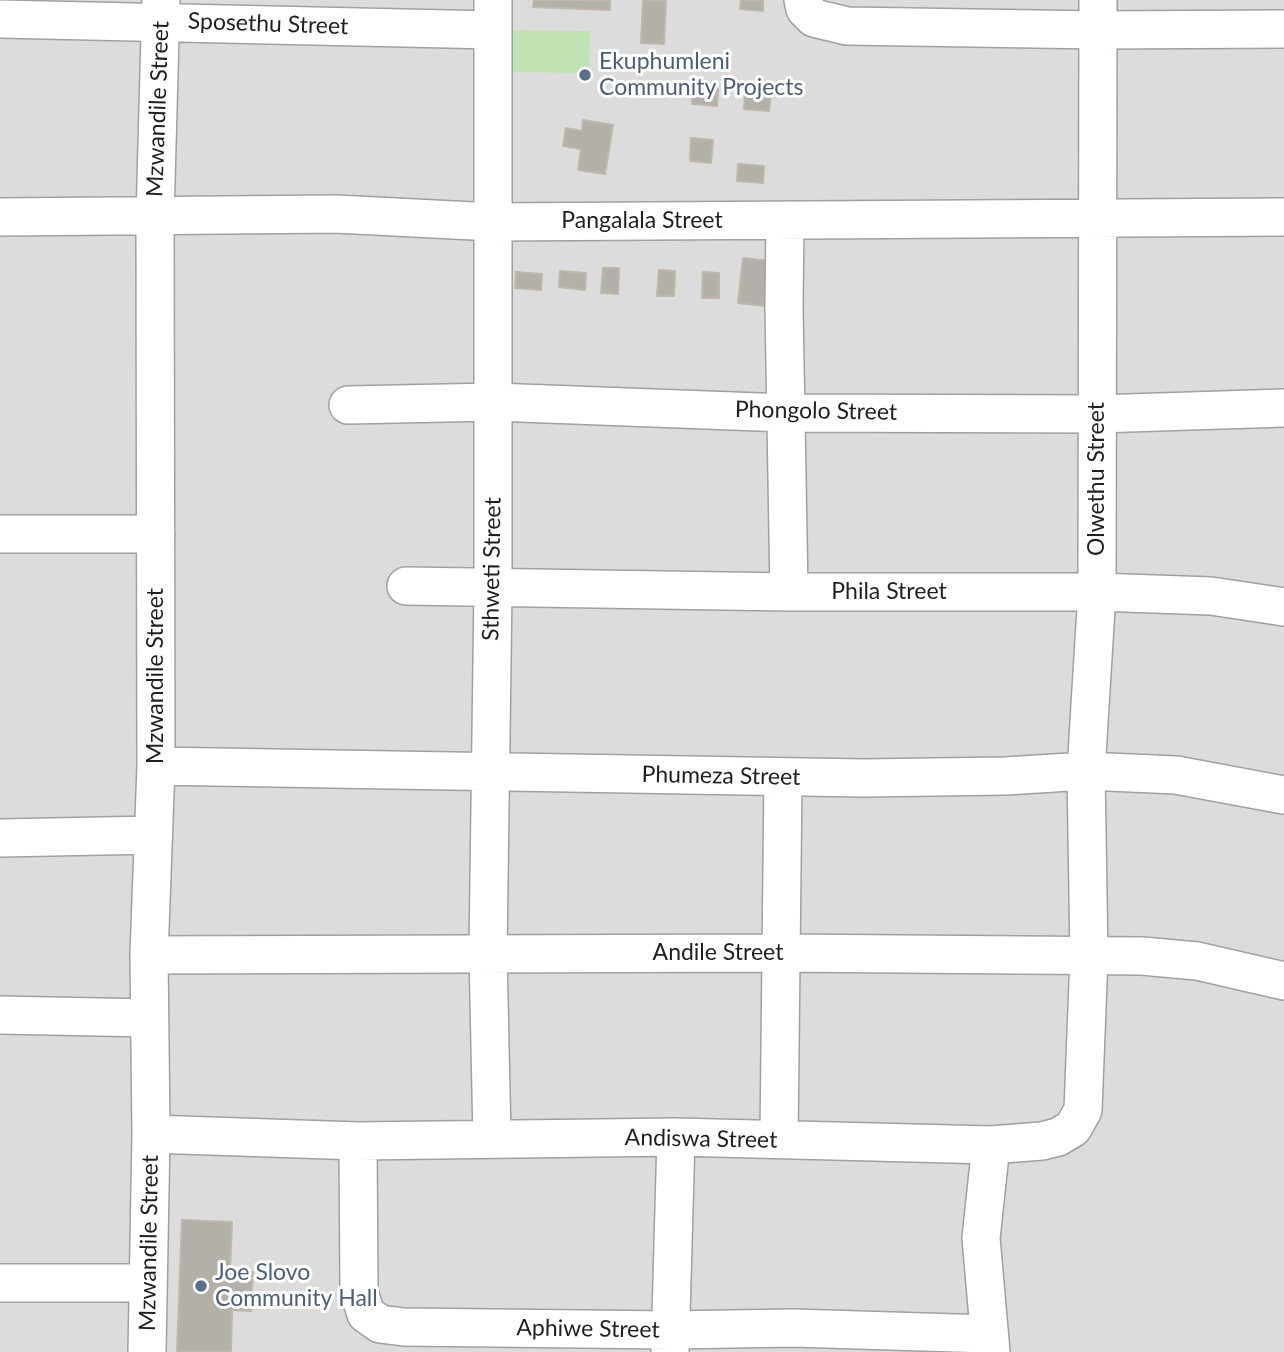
<!DOCTYPE html>
<html>
<head>
<meta charset="utf-8">
<style>
	body { margin:0 }
	canvas { display:block; background:#eeede6 }
</style>
</head>
<body>
<canvas width="1284" height="1352"></canvas>
<script>
const context = document.querySelector('canvas').getContext('2d');
context.lineJoin = 'round';
function fillPath(path, color) { context.fillStyle = color; context.fill(path, 'evenodd'); }
const poly = rows => new Path2D(rows.map(r => 'M' + r).join(''));
function trace(path, color, width, dash) { context.strokeStyle = color; context.lineWidth = width; context.lineCap = dash ? 'butt' : 'round'; context.setLineDash(dash || []); context.stroke(path); }
function drawText(font, color, halo, rows, align = 'center') {
  context.font = font + ' Lato,sans-serif'; context.lineWidth = 6; context.setLineDash([]); context.textBaseline = 'middle'; context.strokeStyle = halo; context.fillStyle = color; for (const [text, x, y, turn = 0] of rows) {
    context.save(); context.translate(x, y); context.rotate((+turn || 0) * Math.PI / 180); context.textAlign = isNaN(turn) ? turn : align; if (halo) context.strokeText(text, 0, 0); context.fillText(text, 0, 0); context.restore();
  }
}
const residential = poly([
	[0,0,1284,0,1284,1352,0,1352]
]);
const grass = poly([
	[501,30,590,31,589,73,501,72]
]);
const building = poly([
	[534,0,610,0,610,10,533,7,534,0],
	[643,0,666,0,664,44,641,43,643,0],
	[741,0,763,0,763,11,740,9,741,0],
	[693,87,718,89,717,106,692,104,693,87],
	[745,92,771,94,769,111,744,109,745,92],
	[583,120,613,125,605,174,578,170,581,149,563,146,566,128,582,131,583,120],
	[691,138,713,140,711,163,690,161,691,138],
	[738,164,764,166,763,183,737,181,738,164],
	[743,258,771,261,765,306,738,303,743,258],
	[603,268,619,268,618,294,601,293,603,268],
	[659,270,675,271,674,296,657,296,659,270],
	[560,271,586,273,585,290,559,287,560,271],
	[516,272,542,274,541,290,515,288,516,272],
	[703,272,719,273,719,298,702,298,703,272],
	[182,1220,232,1222,230,1271,253,1272,251,1311,232,1310,231,1352,177,1351,182,1220]
]);
const minor = poly([
	[803,0,805,9,814,18,847,26,1099,30,1284,29],
	[0,19,493,30],
	[0,217,336,214,493,222,1284,217],
	[785,220,784,307,789,592],
	[348,405,494,402,786,413,1097,414,1284,408],
	[0,534,156,534],
	[406,586,789,592,1097,592,1211,596,1284,607],
	[156,766,864,778,1005,776,1086,771,1176,775,1284,795],
	[0,838,153,835],
	[149,955,783,953,1142,956,1197,961,1284,981],
	[0,1015,149,1018],
	[151,1134,358,1141,676,1137,991,1145,1042,1141,1058,1137,1073,1128,1083,1110,1089,957,1086,771,1097,592,1098,0],
	[492,1138,488,953,493,588,493,0],
	[779,1139,783,777],
	[358,1141,359,1292,366,1314,380,1324,404,1327,671,1330,793,1328,989,1334],
	[0,1283,147,1283],
	[147,1352,151,1134,149,955,156,766,155,218,161,0],
	[670,1352,676,1137],
	[991,1352,981,1238,991,1145]
]);
const markers = [
	[585,75,7,"#5c6f8a"],
	[201,1286,7,"#5c6f8a"]
];
const streetNames = [
	["Sposethu Street",268,24,2],
	["Mzwandile Street",158,109,-88],
	["Pangalala Street",642,221],
	["Phongolo Street",816,411,1],
	["Olwethu Street",1097,479,-90],
	["Sthweti Street",492,569,-89],
	["Phila Street",889,592],
	["Mzwandile Street",156,676,-90],
	["Phumeza Street",721,776,1],
	["Andile Street",718,953],
	["Andiswa Street",701,1139,1],
	["Mzwandile Street",149,1243,-89],
	["Aphiwe Street",588,1329,1]
];
const serviceNames = [
	["Ekuphumleni",599,62],
	["Community Projects",599,88],
	["Joe Slovo",215,1273],
	["Community Hall",215,1299]
];
fillPath(residential, '#dddcdc');
fillPath(grass, '#c0e2b2');
fillPath(building, '#b3b0a9');
trace(building, '#beb7aa', 2);
trace(minor, '#a0a0a0', 40);
trace(minor, '#fff', 37);
for (const [x, y, r, color] of markers) { const dot = new Path2D(); dot.arc(x, y, r, 0, 2 * Math.PI); context.fillStyle = color; context.fill(dot); trace(dot, '#fff', 2.5); }
drawText('23px', '#1f1f1f', '#fff', streetNames);
drawText('23px', '#4e5e75', '#fff', serviceNames, 'left');
</script>
</body>
</html>
